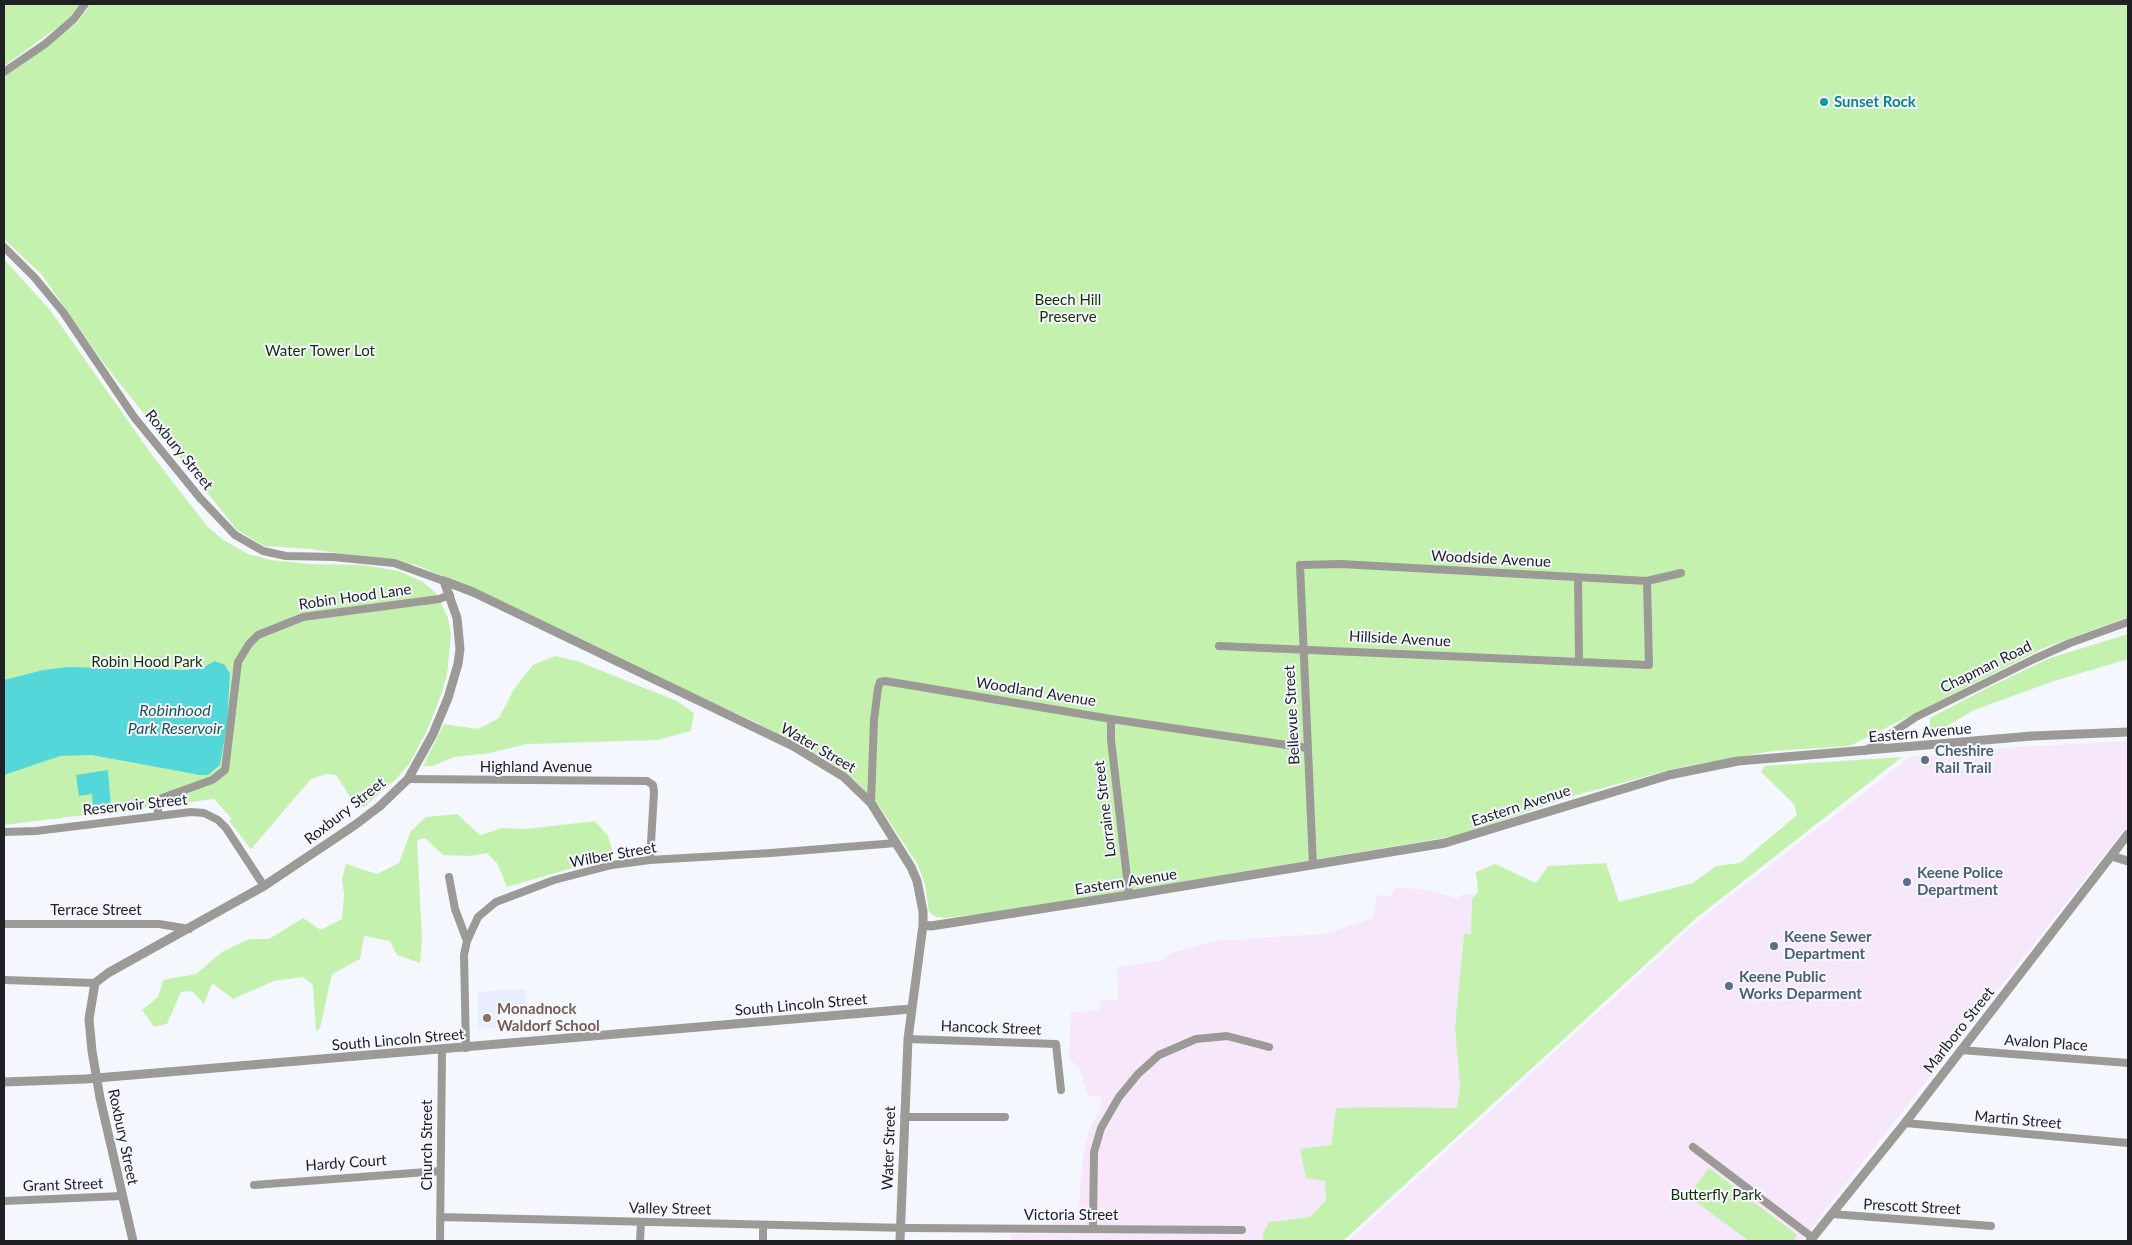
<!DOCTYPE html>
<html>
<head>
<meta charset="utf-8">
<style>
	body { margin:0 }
	#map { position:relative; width:2132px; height:1245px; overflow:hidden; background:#f5f7fe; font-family:Lato,sans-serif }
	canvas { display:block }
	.frame { position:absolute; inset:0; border:5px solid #1f2023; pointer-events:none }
</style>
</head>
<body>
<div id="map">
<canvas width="2132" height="1245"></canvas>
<div class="frame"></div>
</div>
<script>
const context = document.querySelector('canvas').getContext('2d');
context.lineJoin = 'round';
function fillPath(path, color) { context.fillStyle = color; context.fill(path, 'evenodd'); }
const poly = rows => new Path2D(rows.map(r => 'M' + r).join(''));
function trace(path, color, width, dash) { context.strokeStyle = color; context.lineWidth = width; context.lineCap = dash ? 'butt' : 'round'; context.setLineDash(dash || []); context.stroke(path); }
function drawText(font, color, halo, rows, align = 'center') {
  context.font = font + ' Lato,sans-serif'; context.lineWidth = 4; context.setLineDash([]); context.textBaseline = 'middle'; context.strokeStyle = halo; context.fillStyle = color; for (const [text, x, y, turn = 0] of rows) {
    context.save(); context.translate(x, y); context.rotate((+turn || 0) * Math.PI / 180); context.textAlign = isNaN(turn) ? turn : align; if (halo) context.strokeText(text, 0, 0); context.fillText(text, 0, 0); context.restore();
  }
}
const commercial = poly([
	[2128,741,2128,824,1801,1241,1348,1241,1698,921,1910,757,2000,748],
	[1395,888,1423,889,1457,898,1464,894,1475,895,1472,899,1471,935,1464,934,1455,1027,1460,1086,1457,1109,1375,1107,1336,1108,1326,1181,1326,1200,1310,1217,1278,1220,1263,1234,1263,1241,1011,1241,1010,1234,1050,1234,1052,1222,1072,1222,1078,1215,1083,1157,1089,1131,1100,1109,1101,1097,1088,1096,1080,1070,1069,1058,1071,1012,1099,1010,1100,1000,1118,1000,1117,967,1160,961,1172,953,1214,941,1324,934,1373,918,1377,895,1391,896]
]);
const built = poly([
	[525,989,527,1007,497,1009,498,1028,478,1029,478,992]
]);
const green = poly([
	[4,4,80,4,72,17,4,66],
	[91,4,2128,4,2128,617,2044,648,1850,746,1772,751,1677,768,1570,797,1461,835,1019,909,945,918,936,917,929,912,925,885,918,865,879,806,855,780,828,761,751,720,614,658,469,587,416,565,311,549,264,546,237,530,105,365,42,275,4,239,4,77,77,23],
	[4,259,50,310,152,455,207,526,222,539,248,554,271,560,310,564,363,565,399,571,423,582,437,594,448,618,451,635,447,675,441,695,426,733,409,764,397,778,364,807,356,806,336,775,326,774,311,779,251,849,229,821,232,819,214,799,4,825],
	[2128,634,2128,659,2054,681,1974,710,1930,736,1930,718,1987,688,2050,658],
	[555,656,577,661,677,701,694,713,691,731,657,740,527,744,490,753,454,757,433,766,423,766,444,724,478,729,499,718,514,689,533,665],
	[1902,757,1695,919,1343,1241,1263,1241,1263,1234,1269,1222,1310,1217,1326,1200,1325,1181,1306,1178,1300,1149,1331,1145,1336,1108,1375,1107,1457,1108,1460,1086,1455,1027,1464,934,1471,934,1472,899,1478,892,1476,872,1495,864,1536,883,1548,866,1606,863,1619,902,1693,883,1716,866,1740,863,1797,815,1794,804,1761,772,1764,766],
	[457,814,480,835,502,828,526,829,595,821,608,836,614,856,507,887,497,863,487,853,469,856,443,855,425,838,417,840,422,939,420,963,397,955,390,941,364,936,360,959,332,974,320,1028,316,1031,313,985,303,977,274,981,233,999,212,983,204,1004,192,991,181,992,167,1024,154,1027,142,1010,158,997,163,980,196,974,222,952,249,939,269,939,303,918,321,930,342,919,344,895,342,879,346,864,377,874,399,863,411,831,426,817],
	[1709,1168,1797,1235,1793,1241,1749,1241,1688,1196]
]);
const water = poly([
	[215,661,225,665,230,674,227,724,220,765,208,775,200,775,92,755,60,756,4,775,4,680,43,670,67,667,184,670,202,668],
	[108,770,111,807,93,809,92,794,79,796,76,775]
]);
const minor = poly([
	[4,72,45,44,74,19,85,4],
	[4,247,35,278,63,312,134,417,200,498,235,535,263,551,286,556,333,557,394,563,444,581],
	[1578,577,1579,661],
	[1219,646,1649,665,1647,581],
	[1111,719,1111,740,1129,895],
	[1865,751,1916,717,2034,659,2070,643,2128,622],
	[408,779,647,781,653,785,654,792,650,860],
	[871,803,874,720,878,688,880,682,885,681,1111,719,1307,748],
	[158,815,158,806,162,798,212,780,225,770,238,662,249,644,258,635,303,617,439,599,450,595],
	[4,832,36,831,191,812,204,813,218,820,226,828,264,886],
	[1313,865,1300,565,1341,564,1647,581,1681,573],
	[449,877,455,909,467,941],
	[4,924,159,924,189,929],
	[4,980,95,983],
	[908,1039,1056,1044,1061,1090],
	[466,1048,464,955,467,941,478,917,496,902,554,880,612,865,650,860,771,853,896,843],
	[1961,1050,2128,1063],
	[904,1117,1005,1117],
	[1905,1123,2128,1143],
	[1693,1147,1813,1238],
	[254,1185,440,1171],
	[4,1201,122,1196],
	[1832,1214,1991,1226],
	[440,1217,907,1228,1242,1230],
	[1093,1229,1094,1152,1101,1128,1119,1097,1138,1074,1159,1055,1196,1039,1227,1036,1269,1047],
	[440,1241,442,1050],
	[640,1241,641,1222],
	[763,1241,763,1225]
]);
const tertiary = poly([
	[444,581,473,592,793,746,844,777,871,803,911,867,917,881,923,911,923,925,908,1039,900,1241],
	[2111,856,2128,861],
	[923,925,931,926,1129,895,1445,843,1669,775,1738,761,2032,736,2128,732],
	[4,1082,85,1079,911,1009],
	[133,1241,100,1098,92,1051,89,1019,95,983,108,973,264,886,355,825,380,806,408,779,433,734,448,698,458,664,460,649,457,618,444,581],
	[1810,1241,1905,1123,2128,834]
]);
const markers = [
	[1824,102,5,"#0f9aa8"],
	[1925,760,5,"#5c6f8a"],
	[1907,882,5,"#5c6f8a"],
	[1774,946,5,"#5c6f8a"],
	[1729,986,5,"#5c6f8a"],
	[487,1018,5,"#8d6e63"]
];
const cultureNames = [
	["Sunset Rock",1834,102]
];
const parkNames = [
	["Beech Hill",1068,300],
	["Preserve",1068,317],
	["Water Tower Lot",320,351],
	["Robin Hood Park",147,662],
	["Butterfly Park",1716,1195]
];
const streetNames = [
	["Roxbury Street",179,450,51],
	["Woodside Avenue",1491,559,3],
	["Robin Hood Lane",355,597,-8],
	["Hillside Avenue",1400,639,3],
	["Chapman Road",1986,667,-26],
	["Woodland Avenue",1036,692,9],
	["Bellevue Street",1292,715,-93],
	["Eastern Avenue",1920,733,-5],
	["Water Street",818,748,30],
	["Highland Avenue",536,767],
	["Reservoir Street",135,805,-6],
	["Eastern Avenue",1521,806,-18],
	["Lorraine Street",1105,809,-97],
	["Roxbury Street",345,811,-38],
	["Wilber Street",613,855,-10],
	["Eastern Avenue",1126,882,-9],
	["Terrace Street",96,910],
	["South Lincoln Street",801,1005,-5],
	["Hancock Street",991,1028,2],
	["Marlboro Street",1959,1030,-52],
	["South Lincoln Street",398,1040,-5],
	["Avalon Place",2046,1043,4],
	["Martin Street",2018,1120,5],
	["Roxbury Street",123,1137,78],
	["Church Street",427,1145,-90],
	["Water Street",889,1148,-88],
	["Hardy Court",346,1163,-4],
	["Grant Street",63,1185,-2],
	["Prescott Street",1912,1207,3],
	["Valley Street",670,1209,1],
	["Victoria Street",1071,1215]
];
const serviceNames = [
	["Cheshire",1935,751],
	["Rail Trail",1935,768],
	["Keene Police",1917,873],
	["Department",1917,890],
	["Keene Sewer",1784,937],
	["Department",1784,954],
	["Keene Public",1739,977],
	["Works Deparment",1739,994]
];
const educationNames = [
	["Monadnock",497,1009],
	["Waldorf School",497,1026]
];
const waterNames = [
	["Robinhood",175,711],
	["Park Reservoir",175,729]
];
fillPath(commercial, '#f6e7fb');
fillPath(built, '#e9eefe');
fillPath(green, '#c4f2ae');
fillPath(water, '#53d7d8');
trace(minor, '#9c9a97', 8);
trace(tertiary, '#9c9a97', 9);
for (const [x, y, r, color] of markers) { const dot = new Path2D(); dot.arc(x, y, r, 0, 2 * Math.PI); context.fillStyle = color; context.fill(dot); trace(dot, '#f5f7fe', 2); }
drawText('bold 15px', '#0d838f', '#f5f7fe', cultureNames, 'left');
drawText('15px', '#143200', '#f5f7fe', parkNames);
drawText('15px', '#1f2023', '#f5f7fe', streetNames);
drawText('bold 15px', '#4e5e75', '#f5f7fe', serviceNames, 'left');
drawText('bold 15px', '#785e54', '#f5f7fe', educationNames, 'left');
drawText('italic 16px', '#1c5455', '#f5f7fe', waterNames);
</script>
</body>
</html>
